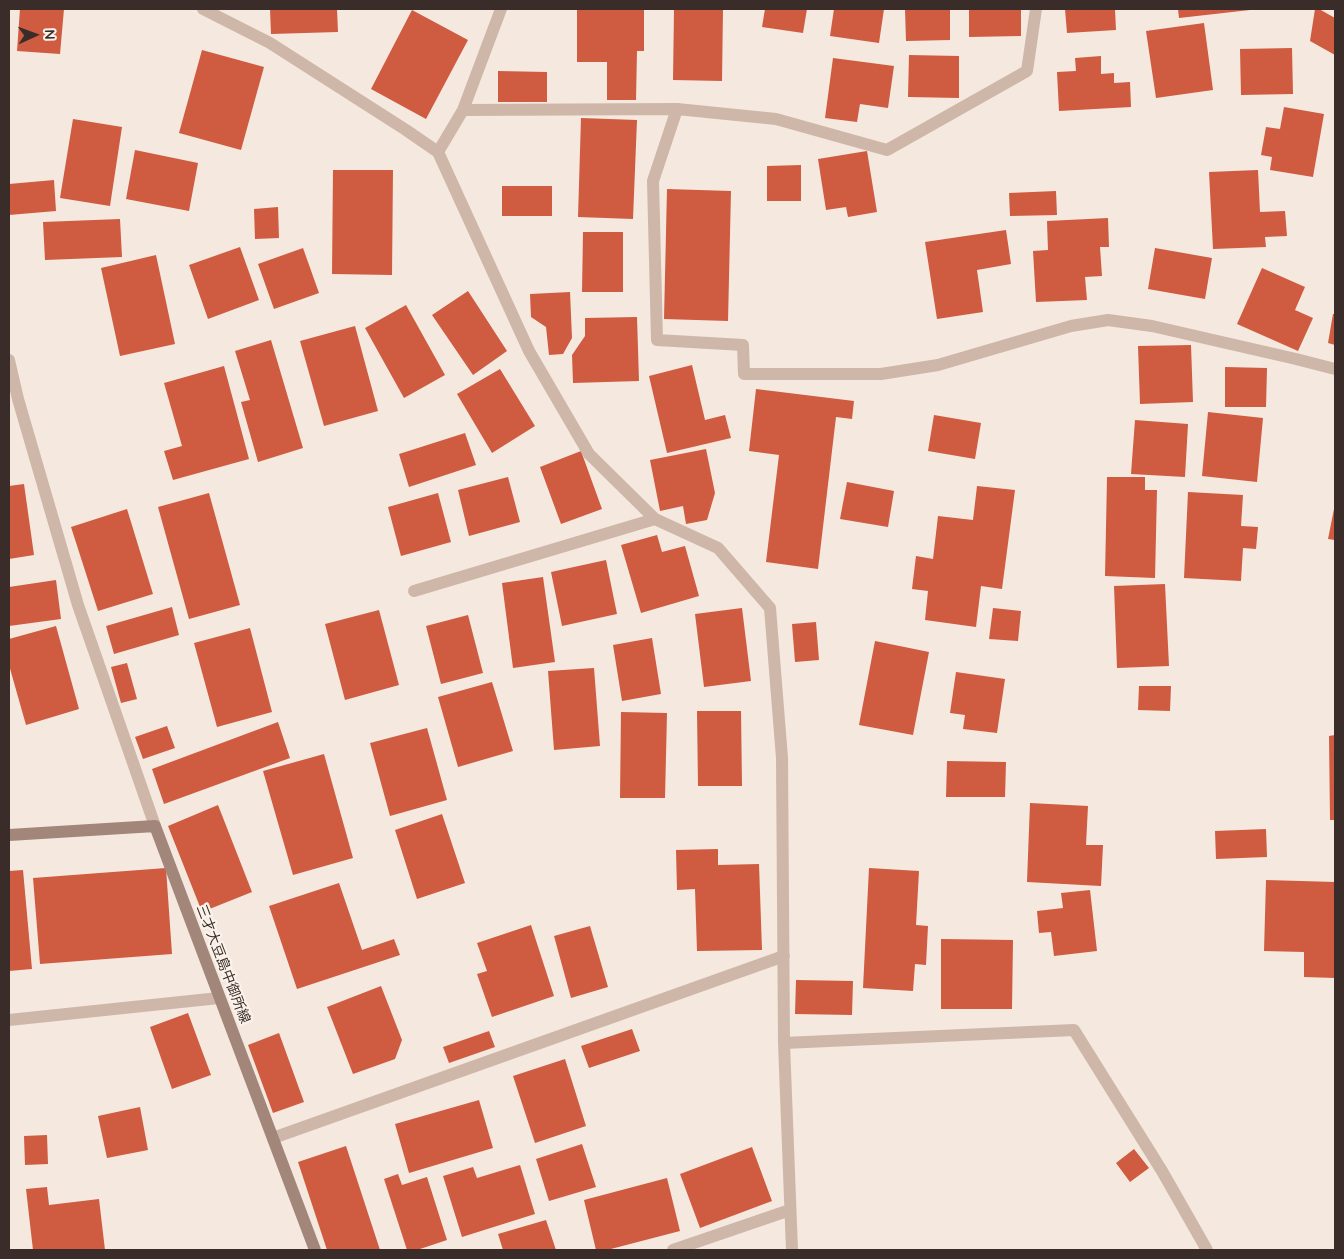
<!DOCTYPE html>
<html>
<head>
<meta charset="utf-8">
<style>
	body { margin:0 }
	#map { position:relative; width:1344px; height:1259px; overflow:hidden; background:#f5e8de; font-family:Quicksand,sans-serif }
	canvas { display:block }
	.frame { position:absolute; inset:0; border:10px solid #3a2d29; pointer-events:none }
	.north { position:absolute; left:10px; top:10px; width:50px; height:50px; -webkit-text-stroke:4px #fbf3eb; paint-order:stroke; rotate:88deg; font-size:14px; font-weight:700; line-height:20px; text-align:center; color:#3a2d29 }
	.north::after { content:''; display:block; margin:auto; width:18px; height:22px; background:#3a2d29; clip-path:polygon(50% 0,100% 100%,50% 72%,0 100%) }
</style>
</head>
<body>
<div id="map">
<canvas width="1344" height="1259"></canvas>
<div class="frame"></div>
<div class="north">N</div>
</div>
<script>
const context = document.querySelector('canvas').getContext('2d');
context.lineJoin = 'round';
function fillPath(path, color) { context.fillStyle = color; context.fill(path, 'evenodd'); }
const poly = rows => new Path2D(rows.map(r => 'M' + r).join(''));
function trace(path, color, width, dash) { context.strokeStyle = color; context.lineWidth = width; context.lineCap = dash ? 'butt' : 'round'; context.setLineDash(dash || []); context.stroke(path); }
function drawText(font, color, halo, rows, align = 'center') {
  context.font = font + ' Quicksand,"Noto Sans JP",sans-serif'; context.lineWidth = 4.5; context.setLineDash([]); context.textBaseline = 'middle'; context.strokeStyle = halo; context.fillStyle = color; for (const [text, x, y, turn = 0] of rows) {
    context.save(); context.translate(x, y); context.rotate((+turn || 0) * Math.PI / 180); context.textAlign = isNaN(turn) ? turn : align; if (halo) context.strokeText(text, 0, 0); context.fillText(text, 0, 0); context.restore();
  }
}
const building = poly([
	[20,9,64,9,60,54,17,51],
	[270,9,337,9,338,32,271,34],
	[577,9,644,9,644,51,637,51,636,100,607,100,607,62,577,62],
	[674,9,723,9,722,81,673,80],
	[765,9,807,9,803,33,762,27],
	[834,9,884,9,879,43,830,36],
	[905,9,950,9,950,40,906,41],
	[969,9,1021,9,1021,36,969,37],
	[1065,9,1115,9,1116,30,1067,33],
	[1178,9,1250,9,1250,10,1179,18],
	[1315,9,1319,9,1335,18,1335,55,1310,41],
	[412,10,468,40,426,119,371,89],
	[1204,23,1213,90,1156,98,1146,31],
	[1292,48,1293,94,1241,95,1240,49],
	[202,50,264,67,241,150,179,133],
	[909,55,959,56,959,98,908,97],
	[1101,56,1101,74,1114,73,1114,83,1130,82,1131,107,1059,111,1057,72,1076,71,1075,58],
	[833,58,894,66,888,108,860,104,857,122,825,118],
	[498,71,547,72,547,102,498,102],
	[1284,107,1324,114,1313,177,1270,170,1272,157,1261,155,1266,127,1280,129],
	[581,118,637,120,633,219,578,217],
	[73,119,122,127,110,206,60,198],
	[135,150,198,163,189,211,126,199],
	[867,151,877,212,848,217,846,207,826,210,818,159],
	[801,165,801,201,767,201,767,166],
	[333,170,393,170,392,275,332,274],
	[1258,170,1260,212,1285,211,1287,236,1265,237,1266,247,1213,249,1209,172],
	[54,180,56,211,9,215,9,184],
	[502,186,552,186,552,216,502,216],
	[667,189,731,191,728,321,664,319],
	[1056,191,1057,215,1010,216,1009,193],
	[278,207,279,238,255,239,254,209],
	[1108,218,1109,247,1100,247,1102,276,1085,277,1087,300,1036,302,1033,251,1048,250,1047,221],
	[120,219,122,257,45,260,43,222],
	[1006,230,1011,264,977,270,983,312,937,319,925,242],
	[583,232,623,232,623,292,582,292],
	[240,247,259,300,208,319,189,265],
	[303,248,319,293,274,309,258,264],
	[1155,248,1212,258,1205,299,1148,289],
	[156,255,175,344,120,356,101,268],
	[1262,268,1305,287,1295,310,1313,318,1298,351,1237,324],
	[468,291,507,351,473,375,432,315],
	[570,292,572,338,563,354,549,355,546,327,531,317,530,294],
	[406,305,445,375,404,398,365,328],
	[1333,314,1335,314,1335,345,1328,343],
	[637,317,639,381,573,383,572,355,585,336,585,318],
	[355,326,378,411,324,426,300,341],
	[271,340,303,448,258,462,241,402,250,400,235,351],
	[1191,345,1193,402,1140,404,1138,346],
	[692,365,705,420,725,415,731,438,667,453,649,376],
	[224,366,249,459,173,480,164,451,182,446,164,383],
	[1225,367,1267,368,1266,407,1225,407],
	[500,369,535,426,492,453,457,394],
	[756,389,854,401,852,419,836,417,818,569,766,562,779,455,749,451],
	[1208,412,1263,418,1257,482,1202,476],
	[934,415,981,423,975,459,928,451],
	[1135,420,1188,424,1185,477,1131,474],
	[465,433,476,465,409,487,399,454],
	[706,449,715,493,707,520,686,524,683,506,660,511,650,460],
	[581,451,602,509,561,524,540,467],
	[508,477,520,522,469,536,458,490],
	[1107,477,1145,477,1145,490,1157,490,1155,578,1105,576],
	[847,482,894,491,888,527,840,519],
	[24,484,34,555,9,559,9,486],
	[977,486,1015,490,1002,589,981,586,976,627,925,620,928,591,912,589,916,556,933,559,938,516,973,520],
	[1188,492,1243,495,1241,526,1258,527,1256,549,1243,548,1241,581,1184,578],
	[209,493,240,605,189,619,158,507],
	[438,493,451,542,401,556,388,507],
	[127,509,153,594,98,611,71,527],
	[1334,509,1335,509,1335,540,1328,539],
	[657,535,662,552,685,546,699,596,641,613,621,545],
	[606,560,617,614,562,626,551,572],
	[543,577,555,662,513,668,502,583],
	[56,580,61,619,9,626,9,587],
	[1165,584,1169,666,1117,668,1114,586],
	[172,607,179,635,114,654,106,626],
	[742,608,751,681,704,687,695,614],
	[993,608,1021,611,1018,641,989,639],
	[379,610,399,685,345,700,325,624],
	[468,615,483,673,441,684,426,626],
	[816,622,819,660,795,662,792,624],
	[56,626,79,709,26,725,9,665,9,639],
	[250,628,272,712,217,727,194,643],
	[652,638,661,694,622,701,613,645],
	[875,641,929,652,913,735,859,725],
	[127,663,137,699,121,703,111,667],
	[594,668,600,746,554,750,548,671],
	[956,672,1005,679,997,733,963,729,965,715,950,713],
	[492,682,513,751,458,767,438,697],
	[1139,686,1171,686,1170,711,1138,710],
	[697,711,741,711,742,786,698,786],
	[621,712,667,713,665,798,620,798],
	[278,722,290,758,164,804,152,769],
	[167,726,175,748,143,759,135,737],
	[427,728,447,800,390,816,370,743],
	[1335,735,1335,820,1330,820,1329,736],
	[324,754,353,858,293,875,263,771],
	[947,761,1006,762,1005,797,946,797],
	[1030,803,1088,806,1086,845,1103,845,1101,886,1027,882],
	[218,805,252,892,202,912,168,826],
	[442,814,465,883,417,899,395,830],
	[1266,829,1267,857,1216,859,1215,831],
	[718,849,718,865,759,864,762,950,697,951,695,889,677,890,676,850],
	[166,868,172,954,40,964,33,878],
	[869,868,919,871,916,925,928,926,926,965,915,964,913,991,863,988],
	[23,870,32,969,9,971,9,871],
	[1266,880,1335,882,1335,978,1304,977,1304,952,1264,951],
	[339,883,362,950,394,939,400,955,297,989,269,906],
	[1090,890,1097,951,1054,956,1051,932,1039,933,1037,911,1063,908,1061,893],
	[531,925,554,996,492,1017,477,974,487,971,477,943],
	[590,926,608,987,571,998,554,936],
	[941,939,1013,940,1012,1009,941,1009],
	[796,980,853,981,852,1015,795,1014],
	[381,986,402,1040,395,1059,353,1074,327,1007],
	[188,1013,211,1075,172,1089,150,1027],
	[632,1029,640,1051,589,1068,581,1046],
	[489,1031,495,1047,449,1063,443,1047],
	[279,1033,304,1102,273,1113,248,1045],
	[565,1059,586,1126,535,1143,513,1076],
	[479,1100,493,1148,409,1173,395,1124],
	[140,1107,148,1150,107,1158,98,1116],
	[47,1135,48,1164,25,1165,24,1136],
	[582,1144,596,1187,549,1201,536,1159],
	[346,1146,380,1250,327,1250,298,1162],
	[752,1147,772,1201,700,1228,680,1174],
	[1134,1149,1149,1168,1130,1182,1116,1163],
	[520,1165,535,1214,462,1237,443,1176,473,1167,477,1178],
	[398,1174,402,1185,427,1177,447,1240,417,1250,407,1250,384,1179],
	[667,1178,680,1231,607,1250,596,1250,584,1200],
	[47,1187,49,1205,99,1199,105,1250,33,1250,26,1189],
	[546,1220,556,1250,503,1250,498,1234]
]);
const minor = poly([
	[203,9,270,43,406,130,438,152,529,351,589,454,655,519,718,548,770,608,782,758,784,1043,792,1250],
	[677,109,653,181,657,340,743,345,744,374,881,374,938,365,1071,326,1108,320,1152,326,1296,359,1335,369],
	[463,110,677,109,776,119,887,150,1027,71,1036,9],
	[438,152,463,110,501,9],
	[9,360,18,399,78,605,155,826],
	[414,591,655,519],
	[9,1020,219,998],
	[784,1043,1074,1030,1162,1171,1207,1250],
	[273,1138,784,956],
	[673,1250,790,1210]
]);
const secondary = poly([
	[9,835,155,826,315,1250]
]);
const streetNames = [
	["三才大豆島中御所線",223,964,69]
];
fillPath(building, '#cf5b41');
trace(minor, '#ceb7a8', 12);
trace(secondary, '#a28679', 12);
drawText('14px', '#3a2d29', '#fbf3eb', streetNames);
</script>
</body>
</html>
